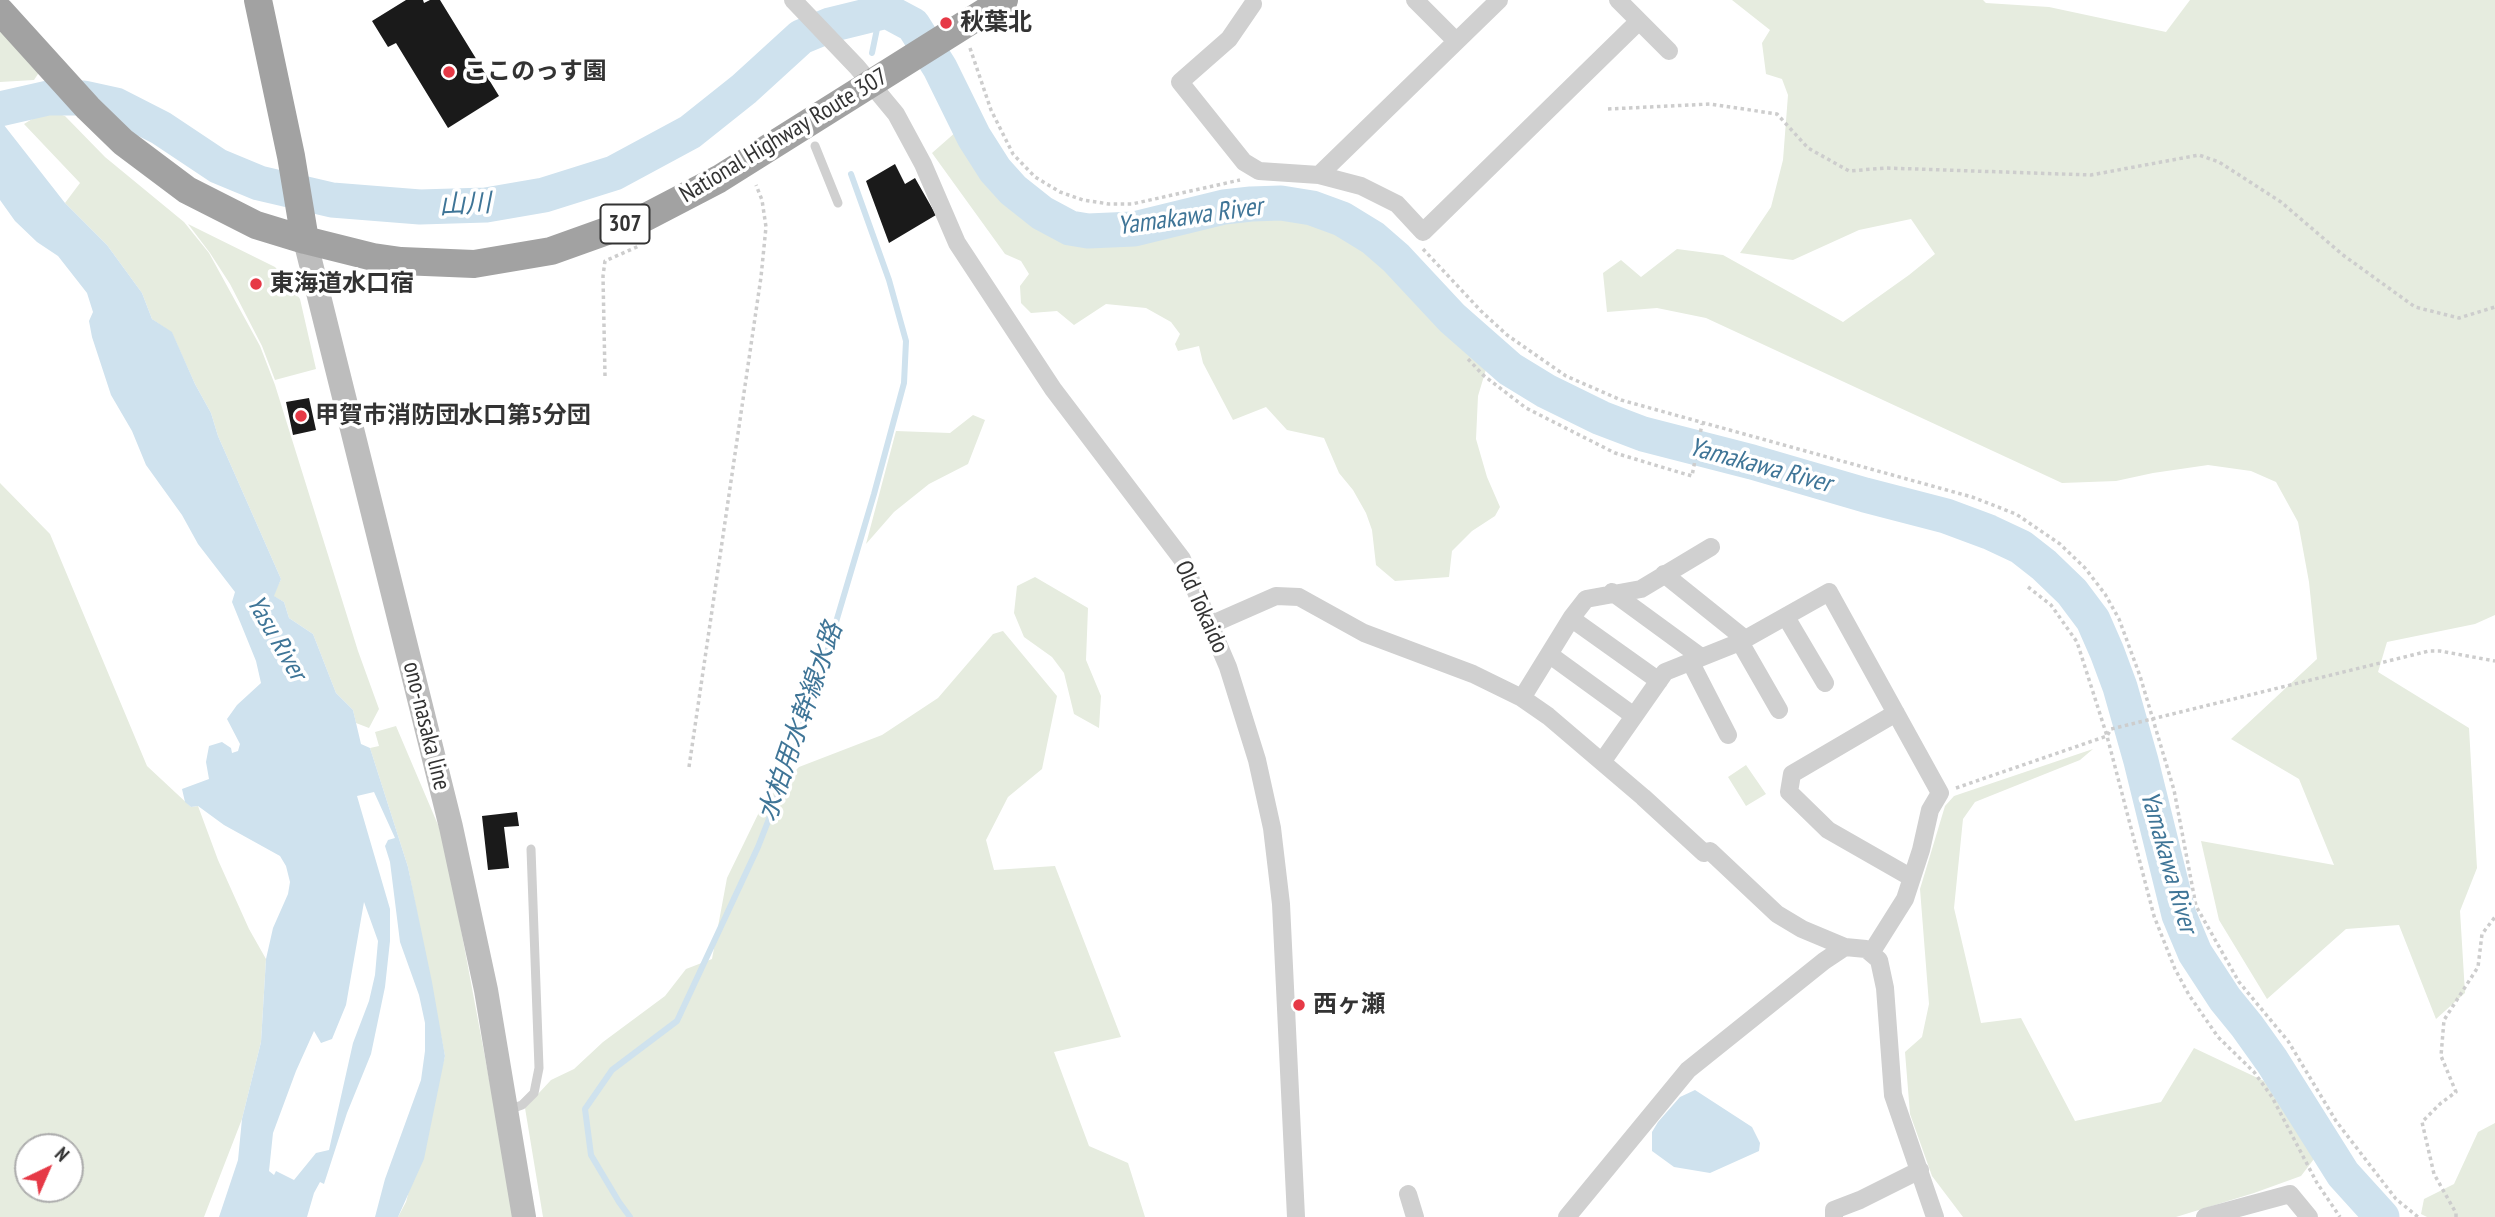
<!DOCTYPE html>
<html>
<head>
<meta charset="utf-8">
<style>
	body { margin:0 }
	#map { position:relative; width:2495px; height:1217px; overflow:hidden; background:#fff; font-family:"PT Sans Narrow",sans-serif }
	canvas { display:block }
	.north { position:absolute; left:14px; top:1133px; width:70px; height:70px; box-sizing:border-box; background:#fff; border:2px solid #adadad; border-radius:50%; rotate:44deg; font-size:19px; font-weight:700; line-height:28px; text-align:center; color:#333 }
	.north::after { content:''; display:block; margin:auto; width:24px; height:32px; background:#e63946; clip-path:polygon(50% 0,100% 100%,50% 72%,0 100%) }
</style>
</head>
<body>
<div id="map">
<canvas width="2495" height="1217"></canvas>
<div class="north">N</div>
</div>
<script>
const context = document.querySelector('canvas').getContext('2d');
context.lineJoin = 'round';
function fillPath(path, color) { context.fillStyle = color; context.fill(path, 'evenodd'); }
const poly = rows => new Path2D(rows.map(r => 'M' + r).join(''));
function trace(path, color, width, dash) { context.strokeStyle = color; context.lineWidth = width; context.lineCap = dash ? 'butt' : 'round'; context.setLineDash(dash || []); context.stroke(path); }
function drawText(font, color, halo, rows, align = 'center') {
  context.font = font + ' "PT Sans Narrow","Noto Sans JP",sans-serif'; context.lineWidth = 7; context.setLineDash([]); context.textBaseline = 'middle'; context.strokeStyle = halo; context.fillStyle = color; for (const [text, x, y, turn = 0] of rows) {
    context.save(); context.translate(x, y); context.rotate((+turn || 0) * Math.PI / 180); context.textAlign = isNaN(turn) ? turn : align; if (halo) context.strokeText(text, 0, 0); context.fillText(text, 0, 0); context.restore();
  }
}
const green = poly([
	[1732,0,1983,0,1986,3,2049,7,2166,32,2190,0,2495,0,2495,615,2475,624,2387,642,2378,672,2469,728,2477,868,2460,911,2465,993,2436,1019,2399,925,2346,929,2267,999,2219,920,2201,841,2334,865,2299,779,2231,739,2317,659,2309,582,2298,522,2276,482,2251,471,2208,465,2153,473,2116,481,2062,483,1706,318,1657,308,1607,312,1603,273,1621,260,1641,277,1677,249,1723,255,1843,322,1909,275,1935,254,1911,219,1859,230,1793,260,1740,253,1771,207,1783,160,1788,95,1782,79,1766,74,1762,43,1770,30],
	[0,26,40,71,34,80,0,82],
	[47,110,65,116,105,157,184,222,209,253,260,346,275,385,358,651,379,709,369,728,356,723,353,710,336,693,313,634,289,618,284,602,273,596,281,579,218,436,211,413,195,384,172,333,152,319,142,293,107,245,65,203,80,183,24,124],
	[957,131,1000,195,1055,231,1088,239,1123,241,1150,238,1221,217,1251,213,1312,214,1341,224,1362,235,1389,259,1449,330,1487,366,1478,396,1476,439,1487,477,1500,507,1495,516,1472,531,1452,551,1449,577,1395,581,1376,565,1372,530,1366,513,1353,490,1339,473,1324,438,1287,430,1266,407,1233,420,1203,363,1199,346,1178,351,1175,344,1180,334,1171,322,1146,308,1106,304,1074,325,1057,311,1031,313,1021,303,1020,286,1029,274,1021,261,1005,254,932,153],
	[188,224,275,267,286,280,300,299,316,369,275,380,262,346,230,284,210,253],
	[973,415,985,420,968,464,929,484,894,512,866,544,896,431,950,433],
	[0,483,50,534,147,766,191,807,198,806,218,860,249,929,266,959,261,1042,242,1119,204,1217,0,1217],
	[28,1147,70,1147,70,1189,28,1189],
	[1035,577,1088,608,1086,660,1101,696,1099,728,1074,714,1064,673,1052,657,1024,637,1014,613,1017,586],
	[1003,631,1057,696,1042,769,1008,797,986,840,994,870,1055,866,1121,1037,1054,1052,1089,1146,1128,1163,1145,1217,543,1217,525,1108,551,1080,574,1069,603,1042,665,996,686,969,712,959,727,878,764,802,799,767,882,735,938,698,993,634],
	[396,726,444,839,515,1217,398,1217,406,1202,445,1056,408,867,370,748,379,746,375,732],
	[2093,749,2080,760,1975,802,1963,819,1954,908,1981,1023,2021,1018,2075,1121,2161,1102,2194,1048,2279,1088,2317,1155,2301,1176,2254,1193,2176,1217,1963,1217,1932,1176,1910,1114,1905,1052,1922,1037,1929,1004,1920,889,1945,806,1954,796],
	[1746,765,1766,794,1746,806,1728,777],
	[2495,1123,2495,1217,2427,1217,2421,1214,2424,1199,2454,1184,2478,1132]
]);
const water = poly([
	[0,120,65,203,107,245,142,293,152,319,172,332,195,384,211,413,218,436,281,579,274,596,284,602,289,618,313,634,336,693,353,710,361,744,370,748,408,867,432,982,445,1056,424,1159,398,1217,375,1217,385,1179,421,1080,425,1051,425,1023,419,995,400,942,390,862,385,846,388,840,395,838,374,792,357,796,390,909,390,941,385,987,371,1054,347,1113,324,1184,320,1182,314,1193,307,1217,219,1217,238,1160,242,1119,261,1042,266,959,273,928,288,894,290,882,286,866,280,856,224,825,198,806,191,807,185,802,182,789,209,779,206,762,209,746,222,742,231,748,232,753,238,751,240,744,227,719,237,705,261,683,256,661,232,602,235,592,198,544,182,515,146,465,132,431,111,395,92,337,89,321,93,312,87,293,58,256,37,242,15,221,0,200],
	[364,902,378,941,375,975,369,1001,353,1043,329,1150,316,1153,294,1180,276,1171,274,1175,269,1171,273,1133,296,1071,314,1031,321,1043,332,1039,346,1005],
	[1695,1090,1752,1127,1760,1143,1759,1151,1710,1173,1674,1167,1652,1151,1652,1132,1658,1122,1680,1097]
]);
const stream = poly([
	[872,53,883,0],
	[630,1217,619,1202,591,1155,585,1109,612,1070,677,1021,758,847,776,801,820,676,874,494,904,383,906,341,889,280,851,174]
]);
const river = poly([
	[0,109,48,98,84,98,116,105,161,128,218,166,259,183,332,200,420,207,486,205,544,195,614,173,690,132,744,89,801,37,830,25,887,11,913,25,940,68,974,137,995,170,1013,190,1042,213,1070,228,1088,231,1134,229,1224,207,1251,204,1281,203,1312,208,1342,219,1373,238,1396,258,1452,318,1510,369,1546,391,1601,418,1643,434,1752,462,1865,495,1946,516,1989,532,2021,547,2044,565,2072,592,2093,620,2107,652,2120,687,2141,761,2179,915,2195,953,2225,999,2247,1026,2272,1061,2343,1174,2382,1217]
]);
const building = poly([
	[406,0,423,0,424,3,430,0,440,0,499,96,448,128,396,43,388,47,372,21],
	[895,164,905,184,915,178,936,215,889,243,866,181],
	[309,398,316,430,293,435,286,402],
	[517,812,519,826,504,827,509,868,488,870,482,816]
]);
const path = poly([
	[970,48,991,110,1013,154,1035,177,1060,192,1083,200,1109,204,1132,204,1240,180],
	[1608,109,1710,104,1777,114,1808,148,1849,171,1886,168,2091,175,2199,155,2219,162,2281,202,2343,255,2415,307,2459,318,2495,307],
	[1423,249,1481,311,1507,335,1566,376,1621,400,1972,497,2016,514,2060,544,2085,568,2105,594,2119,619,2140,676,2174,790,2196,906,2239,982,2288,1041,2336,1121,2396,1199,2418,1217],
	[1468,359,1483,375,1526,408,1615,453,1665,468,1692,476,1702,424],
	[605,376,603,276,605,261,639,246],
	[2028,587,2051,605,2077,642,2107,736,2154,916,2175,969,2189,995,2218,1037,2254,1072,2272,1097,2317,1183,2340,1217],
	[689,767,761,277,766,227,762,200,756,185],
	[1956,788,2107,736,2111,729,2429,651,2440,651,2495,661],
	[2456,1217,2456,1213,2434,1174,2422,1122,2441,1103,2456,1092,2441,1056,2444,1020,2478,967,2482,934,2495,917]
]);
const service = poly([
	[815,146,838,203],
	[508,1110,522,1105,534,1093,539,1068,531,849]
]);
const minor = poly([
	[793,0,857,67,896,114,923,164,957,243,1053,389,1182,559,1228,667,1257,760,1272,828,1281,904,1296,1217],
	[1415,0,1456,41],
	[1618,0,1669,51],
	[1253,4,1229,39,1180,82,1244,162,1259,171,1319,175,1361,186,1397,204,1423,232,1639,21],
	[1319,175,1499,0],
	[1664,574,1745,639],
	[1612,592,1701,657],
	[1572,617,1579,624,1659,681],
	[1786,617,1825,683],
	[1210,625,1276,596,1299,597,1364,633,1473,674,1522,698,1548,716,1643,797,1704,853,1710,851,1777,914,1802,929,1845,947,1866,949,1879,960,1885,988,1893,1095,1935,1217],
	[1740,642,1779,710],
	[1550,655,1634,716],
	[1690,661,1728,735],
	[1522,698,1572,617,1586,599,1641,589,1711,547],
	[1896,713,1792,774,1789,792,1828,830,1912,878],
	[1602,762,1665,672,1740,642,1829,592,1940,793,1930,810,1921,850,1905,899,1871,953],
	[1408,1194,1415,1217],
	[1567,1217,1688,1070,1824,961,1845,947],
	[1834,1217,1834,1210,1860,1200,1920,1170],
	[2205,1217,2290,1194,2309,1217]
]);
const secondary = poly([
	[305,240,451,827,486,990,524,1217]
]);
const trunk = poly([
	[258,0,291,156,305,240],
	[0,11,88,108,123,142,187,190,256,225,305,240,373,257,401,261,474,264,551,251,646,217,719,179,1004,0]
]);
const markers = [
	[946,23,7,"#e63946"],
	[449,72,7,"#e63946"],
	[256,284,7,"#e63946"],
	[301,416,7,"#e63946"],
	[1299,1005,7,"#e63946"]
];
const shields = [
	[625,224,49]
];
const shieldNames = [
	["307",625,224]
];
const poiNames = [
	["秋葉北",960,23],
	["ここのっす園",463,72],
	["東海道水口宿",270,284],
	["甲賀市消防団水口第5分団",315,416],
	["西ヶ瀬",1313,1005]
];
const streetNames = [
	["National Highway Route 307",784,136,-31],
	["Old Tokaido",1201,607,66],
	["ono-nasaka line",426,726,76]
];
const waterNames = [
	["山川",465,205,-3],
	["Yamakawa River",1190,217,-8],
	["Yamakawa River",1760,466,15],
	["Yasu River",276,638,60],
	["水柏用水幹線水路",801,722,-71],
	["Yamakawa River",2168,862,74]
];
fillPath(green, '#e6ecdf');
fillPath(water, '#cfe2ee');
trace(stream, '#cfe2ee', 6);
trace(river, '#cfe2ee', 35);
fillPath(building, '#1a1a1a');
trace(path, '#cdcdcd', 3.5, [3.5, 3.5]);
trace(service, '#d0d0d0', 9);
trace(minor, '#d0d0d0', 18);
trace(secondary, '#bdbdbd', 24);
trace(trunk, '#a2a2a2', 28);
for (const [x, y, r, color] of markers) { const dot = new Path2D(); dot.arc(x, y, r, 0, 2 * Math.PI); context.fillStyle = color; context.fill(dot); trace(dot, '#fff', 2.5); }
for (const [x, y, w] of shields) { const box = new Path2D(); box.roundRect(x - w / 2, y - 19.5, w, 39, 5); context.fillStyle = '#fff'; context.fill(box); trace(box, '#333', 2); }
drawText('bold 23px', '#333', null, shieldNames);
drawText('bold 24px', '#333', '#fff', poiNames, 'left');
drawText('24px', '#333', '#fff', streetNames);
drawText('italic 26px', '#3f7597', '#fff', waterNames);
</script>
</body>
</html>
